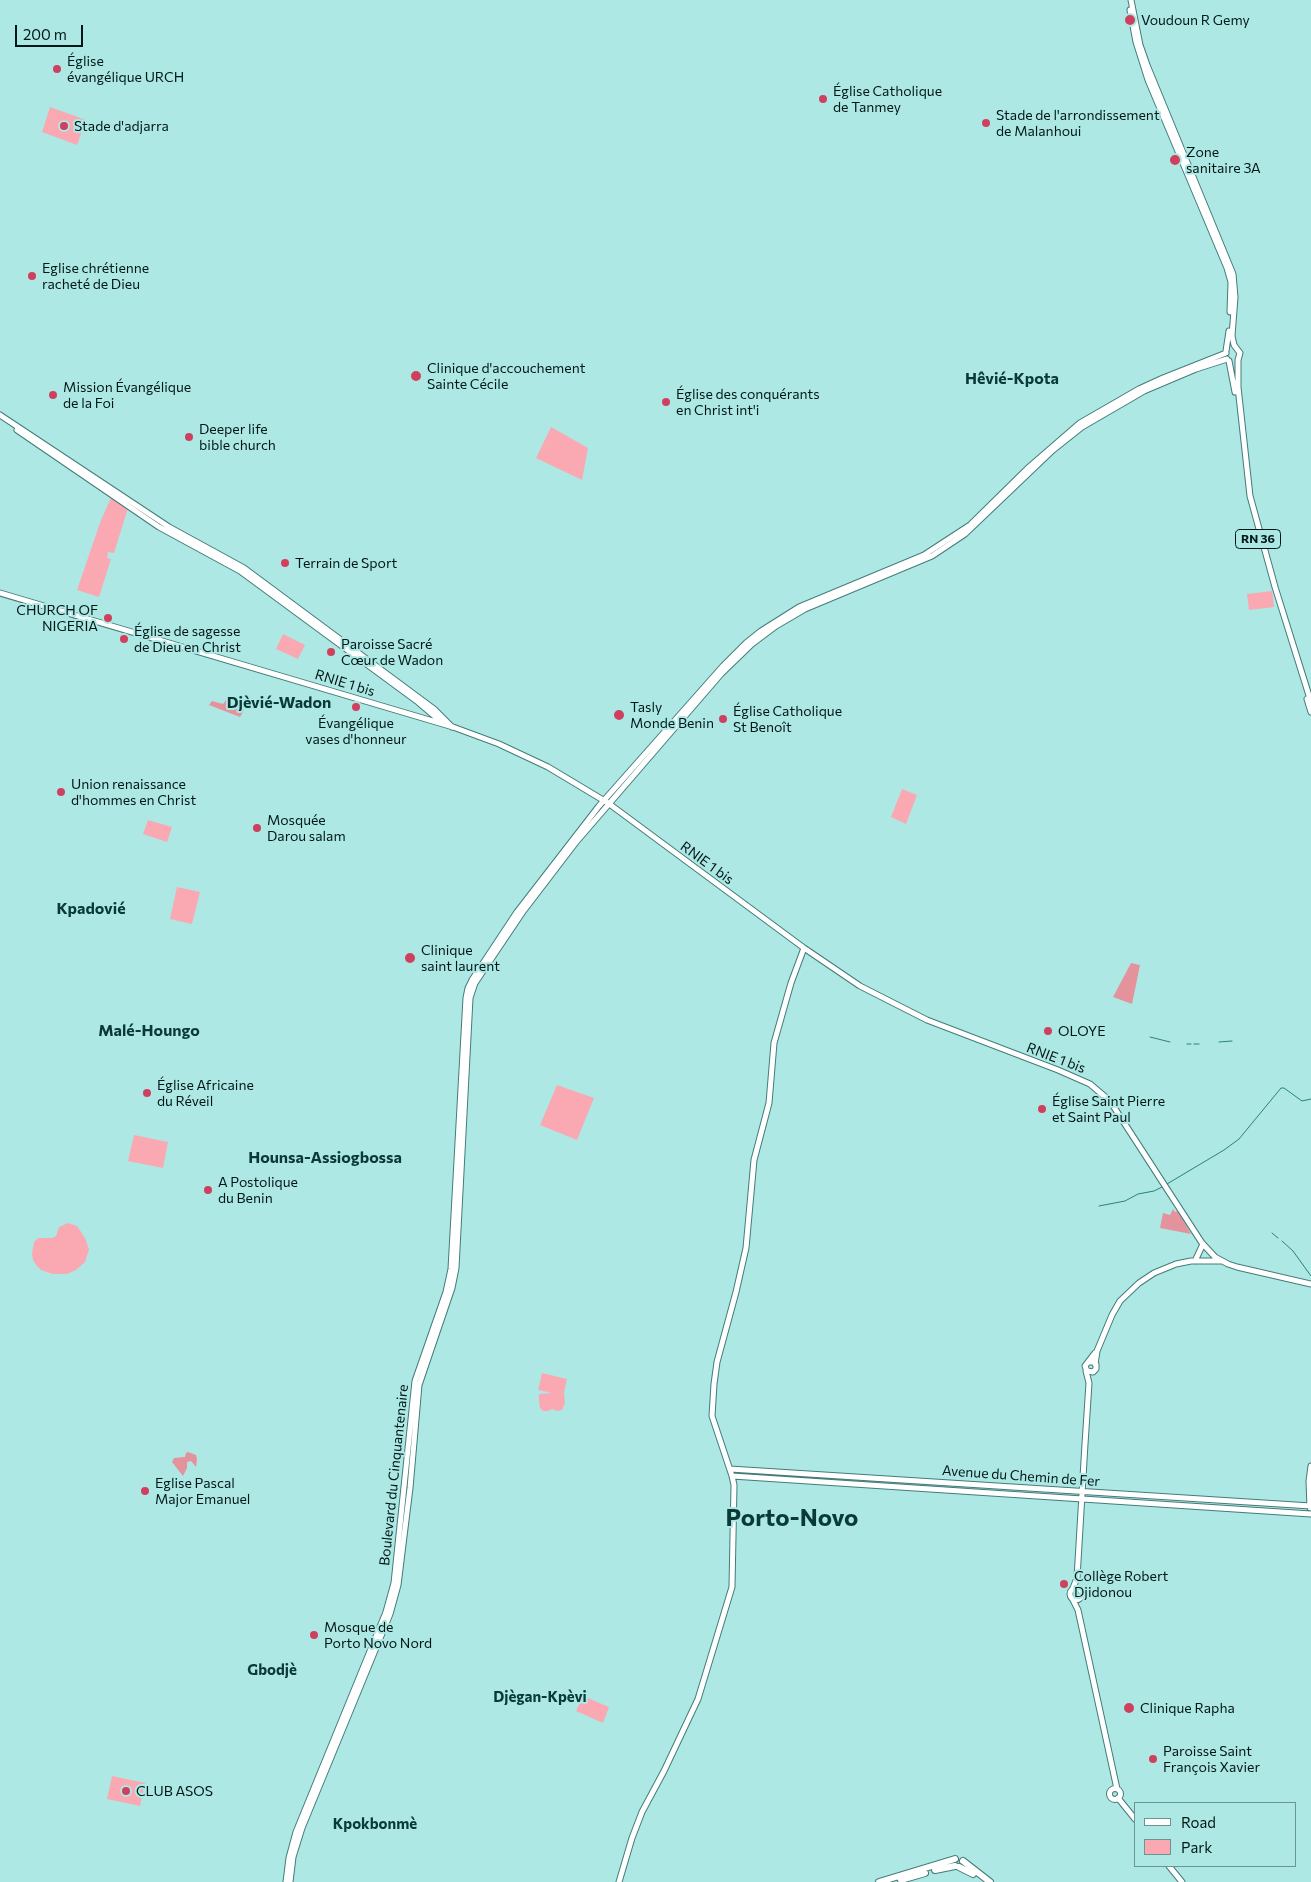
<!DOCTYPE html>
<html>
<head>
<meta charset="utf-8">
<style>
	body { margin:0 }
	#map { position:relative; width:1311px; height:1882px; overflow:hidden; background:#ade8e5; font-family:Commissioner,sans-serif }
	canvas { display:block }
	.legend { position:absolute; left:1134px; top:1802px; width:162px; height:65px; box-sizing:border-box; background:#ade8e5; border:1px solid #699593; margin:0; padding:6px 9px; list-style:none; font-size:15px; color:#021817 }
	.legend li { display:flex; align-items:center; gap:10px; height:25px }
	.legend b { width:25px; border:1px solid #699593 }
	.scale { position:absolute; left:15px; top:25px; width:68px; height:22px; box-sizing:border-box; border:2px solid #021817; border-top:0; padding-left:6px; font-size:15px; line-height:18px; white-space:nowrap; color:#021817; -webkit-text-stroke:4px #ade8e5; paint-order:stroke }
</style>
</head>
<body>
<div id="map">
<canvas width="1311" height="1882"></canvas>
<ul class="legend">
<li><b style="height:6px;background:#fff"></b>Road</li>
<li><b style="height:14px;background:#faa9b2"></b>Park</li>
</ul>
<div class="scale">200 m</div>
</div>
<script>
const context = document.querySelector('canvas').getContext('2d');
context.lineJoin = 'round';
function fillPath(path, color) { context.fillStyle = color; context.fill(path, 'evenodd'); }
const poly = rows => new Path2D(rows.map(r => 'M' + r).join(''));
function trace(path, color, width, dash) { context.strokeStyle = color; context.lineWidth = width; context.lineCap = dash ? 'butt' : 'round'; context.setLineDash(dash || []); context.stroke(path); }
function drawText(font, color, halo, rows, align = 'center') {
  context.font = font + ' Commissioner,sans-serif'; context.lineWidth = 4; context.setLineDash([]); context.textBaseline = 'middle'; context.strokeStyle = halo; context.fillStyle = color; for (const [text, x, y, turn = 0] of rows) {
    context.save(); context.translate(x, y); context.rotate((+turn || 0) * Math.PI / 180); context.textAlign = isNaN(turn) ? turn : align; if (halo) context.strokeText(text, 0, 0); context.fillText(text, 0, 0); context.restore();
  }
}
const green = poly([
	[50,107,86,120,77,145,42,132],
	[551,427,588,448,582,480,536,458],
	[111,498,128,508,114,553,108,552,107,558,111,559,99,597,77,590,101,520],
	[1272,591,1274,607,1249,610,1247,594],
	[283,634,305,645,298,659,276,649],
	[902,789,917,795,906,824,891,817],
	[148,820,172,827,167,842,143,834],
	[177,887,200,892,192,924,170,919],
	[557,1085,594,1098,577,1140,540,1125],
	[134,1135,168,1142,163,1168,128,1161],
	[68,1223,77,1226,85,1238,89,1249,85,1262,76,1270,67,1274,53,1274,41,1270,36,1265,33,1260,32,1254,34,1242,38,1238,52,1238,56,1236,59,1227],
	[542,1373,567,1379,564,1393,565,1403,562,1410,557,1411,552,1409,548,1411,543,1411,540,1408,539,1400,539,1394,552,1393,538,1390],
	[583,1696,609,1707,603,1723,576,1711],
	[112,1776,145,1783,140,1806,107,1799]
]);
const forest = poly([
	[226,700,244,710,240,717,209,705,212,701,223,704],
	[1131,963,1140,965,1132,1004,1113,997],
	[1173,1209,1175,1212,1178,1211,1191,1234,1160,1228,1163,1213,1170,1215],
	[188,1452,196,1455,197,1459,196,1467,191,1461,187,1462,187,1468,183,1476,172,1462,174,1458,185,1457,186,1453]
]);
const stream = poly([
	[1150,1037,1170,1042],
	[1219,1042,1232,1041],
	[1187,1044,1191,1044],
	[1194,1044,1199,1044],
	[1167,1184,1224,1150,1239,1139,1281,1088,1284,1088,1302,1101,1311,1099],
	[1099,1206,1125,1201,1138,1194,1154,1191,1162,1187],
	[1272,1233,1278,1238],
	[1282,1241,1293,1251,1311,1276]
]);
const major = poly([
	[1131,0,1140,45,1147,65,1233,274,1235,297,1232,336,1234,345,1240,353,1238,360,1238,387,1250,496,1275,587,1311,702],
	[1130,10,1136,42,1148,80,1227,268,1231,282,1230,312],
	[1226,351,1229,331],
	[1229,361,1235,392],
	[0,415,169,527,244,568,434,709,452,727],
	[17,430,159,527,240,571,418,702,444,724],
	[0,593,453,727,499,744,548,767,608,803,804,948,860,986,927,1020,1058,1070,1090,1084,1110,1101,1202,1243,1215,1257,1228,1264,1237,1267,1311,1284],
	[1307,699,1311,712],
	[1195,1261,1203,1244],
	[1089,1362,1093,1362,1096,1364,1096,1369,1093,1372,1087,1371,1085,1366,1095,1353],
	[1095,1364,1097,1351,1112,1315,1120,1301,1139,1283,1154,1273,1176,1264,1191,1261,1221,1261],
	[730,1469,1311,1506],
	[732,1476,1311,1514],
	[1310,1508,1309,1481,1311,1466],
	'1070 1594a6 6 0 1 1 12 0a6 6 0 1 1-12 0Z',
	[1073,1588,1077,1578,1085,1444,1089,1383,1086,1371],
	[1073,1600,1078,1610,1117,1789],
	'1109.5 1794a5.5 5.5 0 1 1 11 0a5.5 5.5 0 1 1-11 0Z',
	[1118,1798,1135,1819],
	[1169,1866,1182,1882],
	[286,1882,289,1858,296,1832,386,1612,394,1583,415,1381,446,1292,451,1269,466,998,468,988,472,980,517,912,599,806,723,666,746,643,761,631,799,607,924,555,970,525,1027,469,1080,423,1139,389,1163,378,1226,353],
	[290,1882,293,1857,302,1828,390,1614,398,1585,410,1488,419,1385,452,1288,456,1268,470,998,475,983,522,913,577,841,721,674,752,644,776,626,805,609,932,556,965,534,1053,450,1082,427,1144,391,1196,369,1227,359],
	[619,1882,632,1838,642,1812,664,1771,698,1699,732,1587,734,1485,732,1476,712,1416,714,1384,717,1362,736,1292,746,1248,754,1160,769,1103,774,1043,791,983,804,948]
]);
const highway = poly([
	[963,1861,990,1882],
	[959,1867,973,1874],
	[935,1870,955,1866],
	[901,1880,925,1873],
	[879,1882,955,1859]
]);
const markers = [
	[1130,20,6,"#cf405f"],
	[57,69,5,"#cf405f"],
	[823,99,5,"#cf405f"],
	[986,123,5,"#cf405f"],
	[64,126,5,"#cf405f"],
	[1175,160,6,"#cf405f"],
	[32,276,5,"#cf405f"],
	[416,376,6,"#cf405f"],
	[53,395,5,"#cf405f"],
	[666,402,5,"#cf405f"],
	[189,437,5,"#cf405f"],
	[285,563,5,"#cf405f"],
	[108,618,5,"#cf405f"],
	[124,639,5,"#cf405f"],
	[331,652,5,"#cf405f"],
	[356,707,5,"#cf405f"],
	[619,715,6,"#cf405f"],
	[723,719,5,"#cf405f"],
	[61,792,5,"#cf405f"],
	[257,828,5,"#cf405f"],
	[410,958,6,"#cf405f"],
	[1048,1031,5,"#cf405f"],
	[147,1093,5,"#cf405f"],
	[1042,1109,5,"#cf405f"],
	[208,1190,5,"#cf405f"],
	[145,1491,5,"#cf405f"],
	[1064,1584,5,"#cf405f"],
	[314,1635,5,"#cf405f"],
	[1129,1708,6,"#cf405f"],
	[1153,1759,5,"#cf405f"],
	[126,1791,5,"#cf405f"]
];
const shields = [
	[1258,539,45]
];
const shieldNames = [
	["RN 36",1258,539]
];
const poiNames = [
	["Voudoun R Gemy",1141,20],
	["Église",67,61],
	["évangélique URCH",67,77],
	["Église Catholique",833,91],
	["de Tanmey",833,107],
	["Stade de l'arrondissement",996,115],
	["de Malanhoui",996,131],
	["Stade d'adjarra",74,126],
	["Zone",1186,152],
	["sanitaire 3A",1186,168],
	["Eglise chrétienne",42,268],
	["racheté de Dieu",42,284],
	["Clinique d'accouchement",427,368],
	["Sainte Cécile",427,384],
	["Mission Évangélique",63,387],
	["de la Foi",63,403],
	["Église des conquérants",676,394],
	["en Christ int'i",676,410],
	["Deeper life",199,429],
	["bible church",199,445],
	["Terrain de Sport",295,563],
	["CHURCH OF",98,610,"right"],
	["NIGERIA",98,626,"right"],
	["Église de sagesse",134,631],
	["de Dieu en Christ",134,647],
	["Paroisse Sacré",341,644],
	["Cœur de Wadon",341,660],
	["Tasly",630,707],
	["Monde Benin",630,723],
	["Église Catholique",733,711],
	["St Benoît",733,727],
	["Évangélique",356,723,"center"],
	["vases d'honneur",356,739,"center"],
	["Union renaissance",71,784],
	["d'hommes en Christ",71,800],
	["Mosquée",267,820],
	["Darou salam",267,836],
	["Clinique",421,950],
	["saint laurent",421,966],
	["OLOYE",1058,1031],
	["Église Africaine",157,1085],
	["du Réveil",157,1101],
	["Église Saint Pierre",1052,1101],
	["et Saint Paul",1052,1117],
	["A Postolique",218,1182],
	["du Benin",218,1198],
	["Eglise Pascal",155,1483],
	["Major Emanuel",155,1499],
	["Collège Robert",1074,1576],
	["Djidonou",1074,1592],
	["Mosque de",324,1627],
	["Porto Novo Nord",324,1643],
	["Clinique Rapha",1140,1708],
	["Paroisse Saint",1163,1751],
	["François Xavier",1163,1767],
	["CLUB ASOS",136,1791]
];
const streetNames = [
	["RNIE 1 bis",345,683,17],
	["RNIE 1 bis",707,863,36],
	["RNIE 1 bis",1056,1058,21],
	["Boulevard du Cinquantenaire",394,1475,-84],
	["Avenue du Chemin de Fer",1021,1476,4]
];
const neighbourhoodNames = [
	["Gbodjè",272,1670],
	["Djègan-Kpèvi",540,1697],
	["Kpokbonmè",375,1824]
];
const quarterNames = [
	["Hêvié-Kpota",1012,379],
	["Djèvié-Wadon",279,703],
	["Kpadovié",91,909],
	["Malé-Houngo",149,1031],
	["Hounsa-Assiogbossa",325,1158]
];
const townNames = [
	["Porto-Novo",792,1518]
];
fillPath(green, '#faa9b2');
fillPath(forest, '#e4939d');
trace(stream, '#2c807d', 1);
trace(major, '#437c79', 7);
trace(highway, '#437c79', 8);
trace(major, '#fff', 5);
trace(highway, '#fff', 6);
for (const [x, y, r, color] of markers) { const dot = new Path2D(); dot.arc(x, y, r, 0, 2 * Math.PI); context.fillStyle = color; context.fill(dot); trace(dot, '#ade8e5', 2); }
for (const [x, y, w] of shields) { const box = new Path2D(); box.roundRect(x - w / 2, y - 9.5, w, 19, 4); context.fillStyle = '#ade8e5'; context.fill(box); trace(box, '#021817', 1); }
drawText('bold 12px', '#021817', null, shieldNames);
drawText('14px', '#021817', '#ade8e5', poiNames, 'left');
drawText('14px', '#021817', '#ade8e5', streetNames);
drawText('bold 15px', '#0a3937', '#ade8e5', neighbourhoodNames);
drawText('bold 16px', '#0a3937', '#ade8e5', quarterNames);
drawText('bold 24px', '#0a3937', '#ade8e5', townNames);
</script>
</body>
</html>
